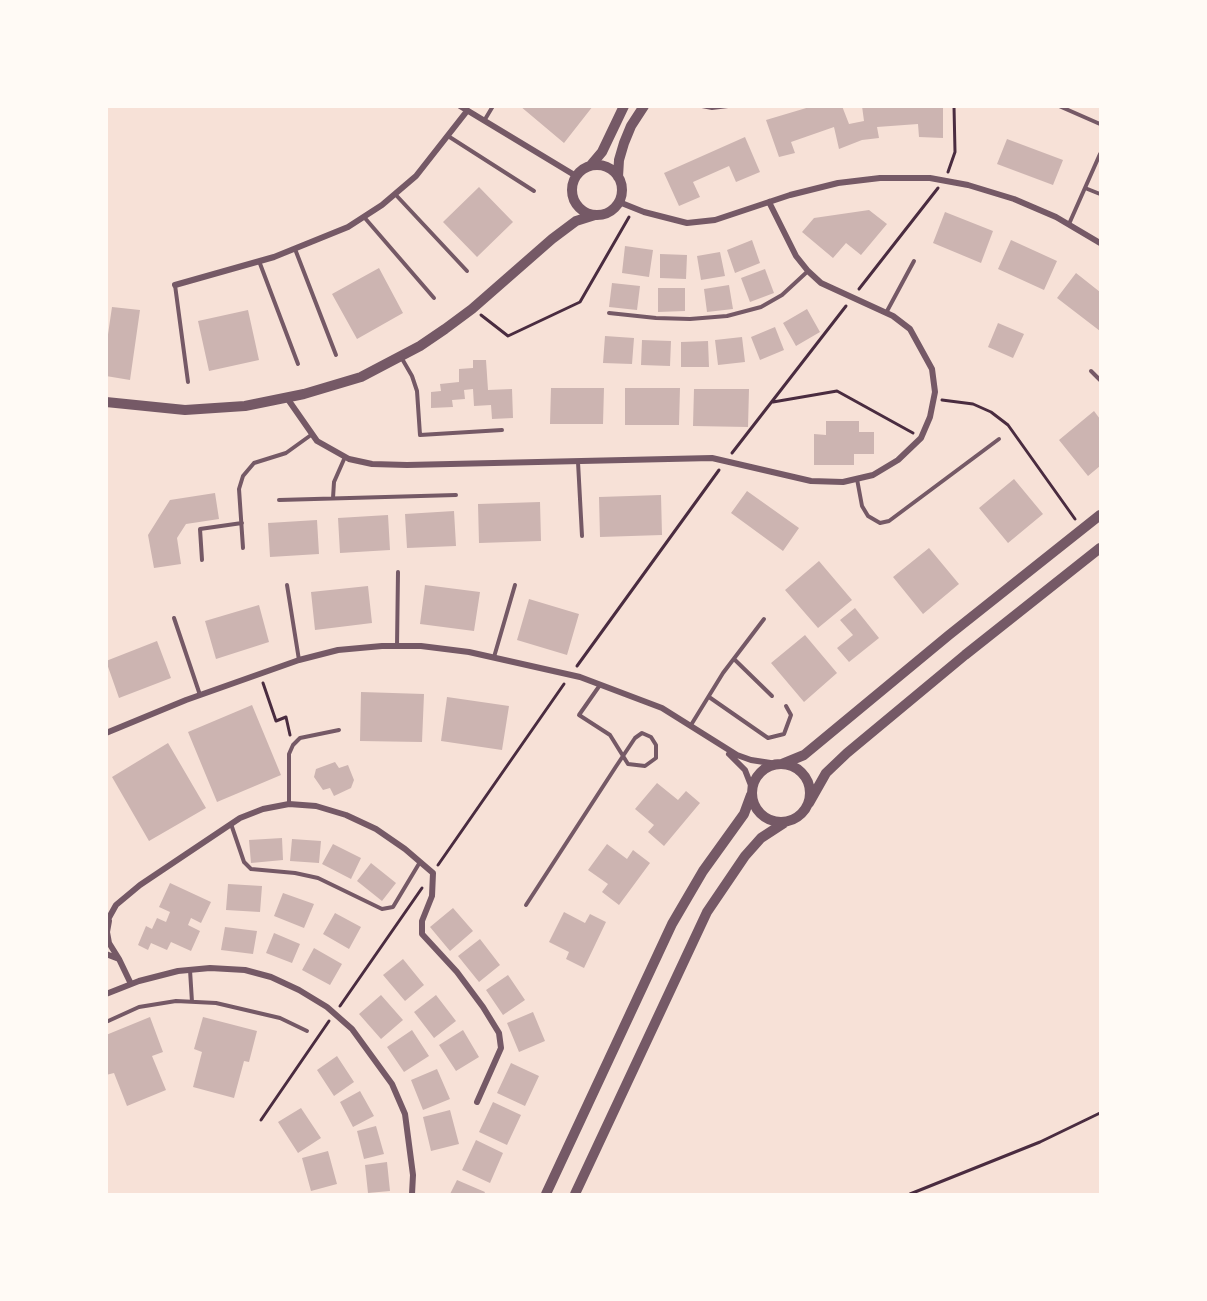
<!DOCTYPE html>
<html>
<head>
<meta charset="utf-8">
<style>
	body { margin:0 }
	#map { position:relative; width:1207px; height:1301px; overflow:hidden; background:#f7e1d7; font-family:Lora,serif }
	canvas { display:block }
	.frame { position:absolute; inset:0; border:108px solid #fffaf5; pointer-events:none }
</style>
</head>
<body>
<div id="map">
<canvas width="1207" height="1301"></canvas>
<div class="frame"></div>
</div>
<script>
const context = document.querySelector('canvas').getContext('2d');
context.lineJoin = 'round';
function fillPath(path, color) { context.fillStyle = color; context.fill(path, 'evenodd'); }
const poly = rows => new Path2D(rows.map(r => 'M' + r).join(''));
function trace(path, color, width, dash) { context.strokeStyle = color; context.lineWidth = width; context.lineCap = dash ? 'butt' : 'round'; context.setLineDash(dash || []); context.stroke(path); }
const building = poly([
	[520,106,593,106,564,143],
	[813,106,842,106,849,124,864,121,862,106,943,106,943,138,919,137,918,124,877,127,879,138,862,140,839,149,834,127,791,142,795,153,779,157,766,120],
	[745,137,760,172,736,182,729,166,693,182,700,197,679,206,664,173],
	[1007,139,1063,160,1053,185,997,164],
	[479,187,513,222,477,257,443,222],
	[869,210,887,224,861,255,846,243,833,258,802,232,814,218],
	[945,212,993,231,981,263,933,243],
	[752,240,760,263,735,273,727,250],
	[1011,240,1057,261,1044,290,998,269],
	[625,246,653,250,649,277,622,273],
	[720,252,725,276,701,280,697,256],
	[660,254,687,255,686,279,660,278],
	[379,268,403,313,357,339,332,294],
	[765,269,774,293,750,302,741,278],
	[1076,273,1100,292,1100,331,1057,298],
	[612,283,640,286,637,310,609,307],
	[729,285,733,309,707,312,704,289],
	[658,288,685,288,685,311,658,312],
	[112,307,140,310,130,380,106,376,106,348],
	[807,309,820,332,796,346,783,323],
	[248,310,259,360,209,371,198,321],
	[998,323,1024,334,1013,358,988,347],
	[775,327,784,350,760,360,751,337],
	[605,336,634,338,632,364,603,363],
	[742,337,745,362,718,365,715,340],
	[642,340,671,341,670,366,641,365],
	[708,341,709,367,681,367,681,342],
	[473,360,486,360,488,390,512,389,513,418,492,419,491,405,474,406,473,389,464,390,465,399,452,400,453,407,431,408,431,392,441,391,440,384,459,382,459,369,473,368],
	[551,388,604,388,603,424,550,424],
	[625,388,680,388,679,425,625,425],
	[694,389,749,389,748,427,693,426],
	[1094,411,1100,419,1100,466,1088,476,1059,440],
	[826,421,859,421,859,432,874,432,874,454,854,454,854,465,814,465,814,434,826,435],
	[1014,479,1043,514,1008,543,979,508],
	[747,491,799,528,783,551,731,513],
	[215,493,219,519,186,524,177,538,181,564,154,568,148,535,170,500],
	[661,495,662,535,600,537,599,497],
	[540,502,541,541,479,543,478,504],
	[454,511,456,546,407,548,405,514],
	[388,515,390,550,340,553,338,518],
	[317,520,319,554,270,557,268,523],
	[929,548,959,584,923,614,893,577],
	[819,561,852,600,818,628,785,590],
	[425,585,480,592,474,631,420,624],
	[368,586,372,623,315,630,311,592],
	[529,599,579,614,567,655,517,640],
	[259,605,269,642,216,659,205,621],
	[855,608,879,638,849,662,837,648,853,635,840,620],
	[805,635,837,673,804,702,771,663],
	[157,641,171,678,119,698,106,661],
	[361,692,424,694,422,742,360,741],
	[447,697,509,706,502,750,441,741],
	[252,705,281,775,217,802,188,732],
	[168,743,206,808,149,841,112,777],
	[335,762,339,768,348,765,354,780,351,788,334,796,330,788,323,790,314,777,316,769],
	[657,783,678,800,686,791,700,803,664,846,648,832,654,825,635,809],
	[282,838,283,860,251,863,249,840],
	[292,839,321,841,319,863,290,861],
	[333,844,361,858,351,879,322,864],
	[607,844,627,859,633,850,650,863,619,905,602,892,608,884,588,870],
	[371,863,396,883,382,901,357,881],
	[170,883,211,902,201,923,191,918,188,925,200,931,191,951,171,942,167,950,151,943,148,950,138,945,146,926,152,929,157,918,166,922,170,912,159,907],
	[228,884,262,886,260,912,226,910],
	[283,893,314,904,304,928,274,916],
	[453,908,473,931,450,951,430,927],
	[564,912,585,923,590,914,606,922,584,968,566,959,569,952,549,942],
	[335,913,361,927,349,949,323,934],
	[225,927,257,931,253,954,221,950],
	[274,933,300,944,292,963,266,953],
	[480,939,500,965,479,982,458,956],
	[314,948,342,964,330,985,302,970],
	[403,959,424,985,405,1001,383,975],
	[508,975,525,1000,503,1015,486,990],
	[381,995,403,1020,381,1039,359,1014],
	[436,995,456,1021,434,1038,414,1012],
	[533,1012,545,1041,519,1052,507,1023],
	[150,1017,163,1052,152,1056,166,1090,127,1106,114,1073,106,1075,106,1035],
	[203,1017,257,1031,249,1062,244,1061,234,1098,193,1087,202,1052,194,1049],
	[412,1030,429,1056,404,1072,387,1047],
	[463,1030,479,1057,456,1071,439,1045],
	[337,1056,354,1082,334,1096,317,1070],
	[511,1063,539,1076,525,1106,497,1093],
	[437,1069,450,1099,423,1110,411,1080],
	[360,1091,374,1116,353,1127,340,1102],
	[493,1102,521,1115,507,1145,479,1132],
	[301,1108,321,1138,298,1153,278,1122],
	[450,1110,459,1144,431,1151,423,1117],
	[376,1126,384,1154,364,1159,357,1131],
	[476,1140,503,1153,490,1183,462,1170],
	[328,1151,337,1184,311,1191,302,1158],
	[387,1162,390,1191,368,1193,365,1165],
	[457,1180,485,1192,484,1194,450,1194]
]);
const path = poly([
	[948,172,955,152,954,106],
	[859,289,938,188],
	[481,315,508,336,580,302,629,217],
	[942,400,973,404,991,412,1008,425,1075,519],
	[773,402,837,391,913,433],
	[732,453,846,306],
	[577,666,719,470],
	[263,683,276,721,286,717,290,735],
	[438,865,564,684],
	[340,1006,422,888],
	[261,1120,329,1021],
	[910,1194,1040,1142,1100,1113]
]);
const service = poly([
	[702,106,712,108,728,106],
	[1059,106,1100,124],
	[484,121,493,106],
	[448,136,534,191],
	[1085,188,1100,194],
	[395,194,467,271],
	[364,217,434,298],
	[1069,224,1100,154],
	[295,249,336,355],
	[259,261,298,364],
	[175,285,188,382],
	[609,313,656,318,690,319,727,316,761,307,782,295,808,271],
	[886,313,914,261],
	[401,357,412,376,417,391,420,435,502,430],
	[1091,371,1100,380],
	[578,462,582,536],
	[857,479,862,506,868,516,880,523,889,521,999,439],
	[333,498,334,482,345,457],
	[279,500,456,495],
	[243,548,239,489,243,476,254,463,286,453,311,435],
	[202,560,200,529,242,523],
	[287,585,299,660],
	[174,618,200,695],
	[397,646,398,572],
	[494,657,515,585],
	[734,659,772,696],
	[709,697,768,738,784,734,791,715,786,706],
	[691,725,723,673,764,619],
	[289,804,289,754,293,745,300,738,339,730],
	[231,824,244,862,251,869,295,873,318,878,382,909,393,907,420,862],
	[526,905,615,768,635,738,642,733,651,737,656,745,656,758,645,766,628,764,610,735,579,715,600,685],
	[190,970,192,1002],
	[106,1022,139,1007,176,1001,216,1003,280,1018,307,1031]
]);
const minor = poly([
	[460,106,576,176],
	[619,202,644,212,687,223,715,220,790,195,838,183,880,178,930,178,968,185,1014,199,1056,217,1100,243],
	[175,285,274,257,348,227,382,205,416,176,467,111],
	[287,398,317,441,349,459,372,464,407,465,712,458,811,481,843,482,873,475,898,460,921,438,930,417,935,392,932,369,910,329,893,316,821,283,808,271,796,256,769,202],
	[106,733,186,700,299,660,338,650,382,646,421,646,469,652,580,677,662,708,737,755,751,760,777,764],
	[729,754,745,770,752,788],
	[109,921,107,932,109,943,119,959],
	[106,923,116,905,140,885,240,818,263,809,289,804,316,806,346,815,376,829,405,849,433,873,432,896,422,921,422,934,457,972,483,1007,499,1033,501,1048,477,1102],
	[106,954,119,959,131,984],
	[106,994,139,981,178,971,210,968,245,970,271,977,299,990,327,1007,352,1029,392,1084,405,1114,413,1175,412,1194]
]);
const tertiary = poly([
	[591,165,602,152,624,106],
	'572 190a25 25 0 1 1 50 0a25 25 0 1 1-50 0Z',
	[618,177,619,160,624,143,631,126,644,106],
	[106,402,185,410,245,406,304,394,361,377,420,346,445,329,472,309,552,239,576,221,595,215],
	'752 793a29 29 0 1 1 58 0a29 29 0 1 1-58 0Z',
	[782,764,804,755,949,635,1100,515],
	[809,803,826,773,847,753,965,655,1100,548],
	[546,1194,672,924,703,871,744,814,751,795],
	[575,1194,707,912,745,856,761,838,784,823]
]);
fillPath(building, '#ccb4b1');
trace(path, '#4a2c40', 3);
trace(service, '#755966', 4);
trace(minor, '#755966', 6);
trace(tertiary, '#755966', 10);
</script>
</body>
</html>
